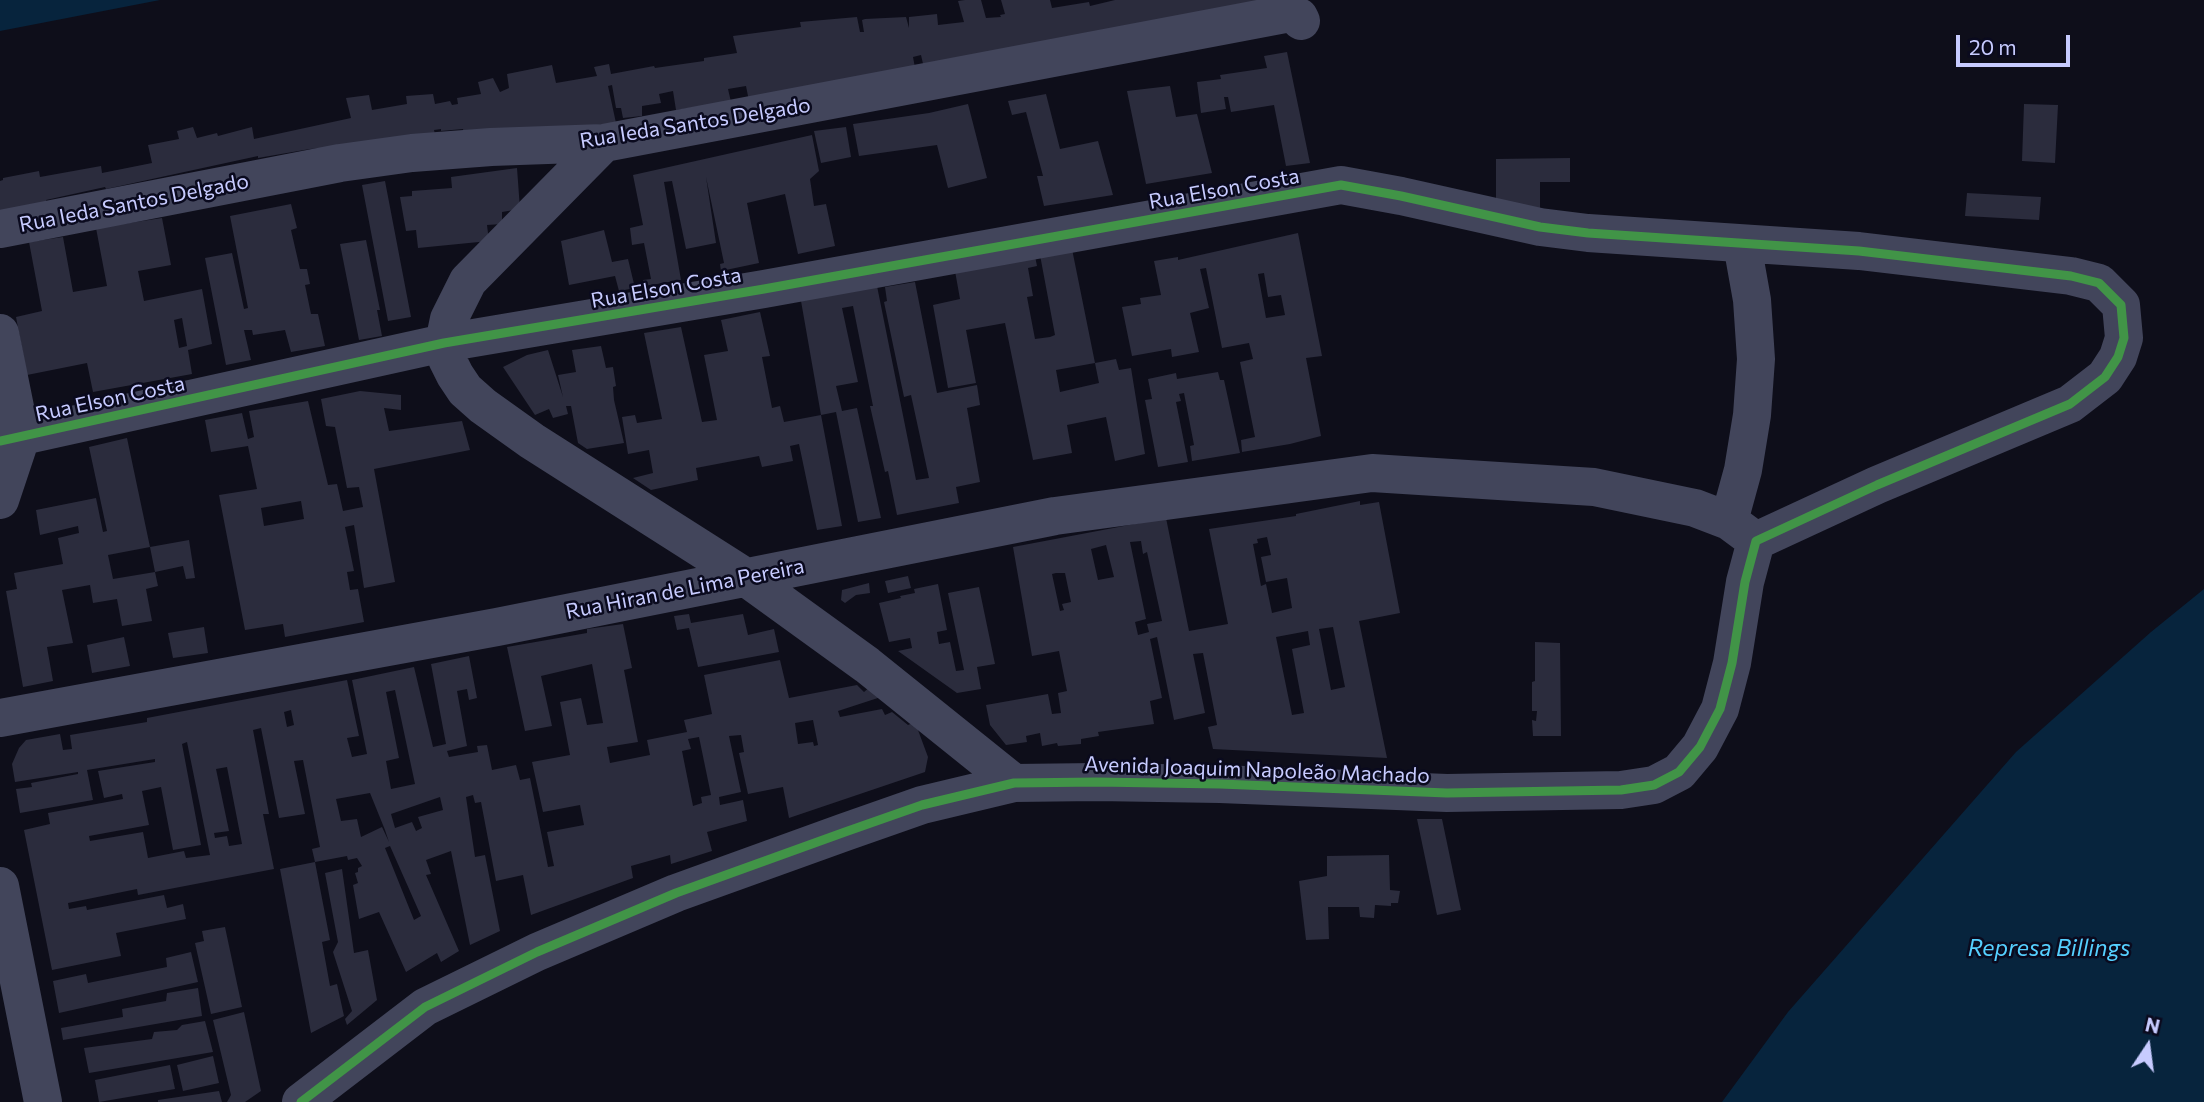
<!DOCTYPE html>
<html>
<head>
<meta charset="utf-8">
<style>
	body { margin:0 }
	#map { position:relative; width:2204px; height:1102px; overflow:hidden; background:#0e0e1a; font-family:Commissioner,sans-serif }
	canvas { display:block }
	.north { position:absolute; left:2113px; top:1011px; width:70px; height:70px; -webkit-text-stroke:5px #0a0a1e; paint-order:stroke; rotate:13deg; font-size:19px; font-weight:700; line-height:28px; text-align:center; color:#c7cbff }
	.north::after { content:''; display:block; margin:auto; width:24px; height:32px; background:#c7cbff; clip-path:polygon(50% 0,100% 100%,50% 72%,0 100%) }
	.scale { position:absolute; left:1956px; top:35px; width:114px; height:32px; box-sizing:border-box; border:4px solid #c7cbff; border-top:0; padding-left:9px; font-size:21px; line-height:24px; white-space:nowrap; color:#c7cbff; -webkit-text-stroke:5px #0a0a1e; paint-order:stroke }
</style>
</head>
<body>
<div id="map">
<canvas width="2204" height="1102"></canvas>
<div class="north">N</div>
<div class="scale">20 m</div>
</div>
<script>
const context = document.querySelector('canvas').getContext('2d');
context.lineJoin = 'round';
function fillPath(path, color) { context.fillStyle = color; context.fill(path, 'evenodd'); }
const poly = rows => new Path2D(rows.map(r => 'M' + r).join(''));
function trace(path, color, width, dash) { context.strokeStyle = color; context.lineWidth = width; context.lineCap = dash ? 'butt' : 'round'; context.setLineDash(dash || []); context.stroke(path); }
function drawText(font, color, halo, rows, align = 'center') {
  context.font = font + ' Commissioner,sans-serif'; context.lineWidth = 5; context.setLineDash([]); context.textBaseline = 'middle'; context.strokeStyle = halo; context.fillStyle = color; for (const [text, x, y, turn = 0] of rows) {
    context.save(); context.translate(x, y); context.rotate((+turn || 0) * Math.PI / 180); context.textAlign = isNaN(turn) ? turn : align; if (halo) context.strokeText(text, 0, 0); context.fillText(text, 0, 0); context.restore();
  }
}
const water = poly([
	[0,0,160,0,0,31],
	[2204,589,2204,1102,1722,1102,1788,1012,2016,752,2151,632]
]);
const building = poly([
	[965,0,981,0,986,18,1001,17,1000,15,1005,14,1001,0,1050,0,1052,8,1089,2,1090,6,1115,0,1278,0,924,68,921,55,913,57,916,73,749,101,746,86,728,89,731,102,676,110,673,91,659,94,661,103,642,106,642,116,623,118,621,108,616,108,612,85,608,86,616,123,464,137,463,129,441,131,441,129,434,130,436,138,310,149,258,158,258,156,106,189,105,187,46,200,47,203,0,212,0,181,3,180,3,178,39,171,40,177,101,166,102,173,152,163,148,145,179,139,177,131,193,127,197,138,217,133,218,136,252,127,254,139,351,118,346,98,369,95,372,110,407,104,406,96,433,94,435,104,450,101,452,105,458,104,457,98,481,94,478,82,493,78,500,92,509,88,507,74,552,65,556,83,597,76,594,67,609,64,611,74,654,66,655,68,704,61,704,58,737,53,733,36,801,27,800,22,857,17,860,32,864,32,862,20,865,19,906,17,909,28,909,17,937,14,938,25,964,22,958,1],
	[1287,52,1310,163,1286,166,1274,105,1231,112,1228,97,1224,97,1226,109,1201,113,1197,82,1221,79,1220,75,1267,68,1264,56],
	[1170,86,1176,117,1197,114,1212,173,1146,184,1127,91],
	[1046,94,1060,149,1098,141,1113,195,1044,206,1037,176,1043,176,1026,112,1012,115,1008,101],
	[968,104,987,178,948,188,937,145,859,156,853,124,929,113],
	[2024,104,2058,105,2055,163,2022,161],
	[846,127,851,157,821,163,814,131],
	[812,135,819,171,810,179,814,206,826,204,835,246,798,254,785,194,747,203,759,263,721,271,720,264,724,263,706,177,716,243,686,249,672,181,664,182,681,280,645,286,643,280,651,279,644,243,632,245,630,228,643,225,633,175],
	[1570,158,1570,182,1540,182,1540,209,1496,209,1496,159],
	[517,168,520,209,502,212,502,224,487,225,489,241,418,248,416,230,406,231,400,197,412,196,412,191,452,188,451,177],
	[385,181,411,317,388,321,362,185],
	[1967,193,2041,197,2039,220,1965,216],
	[291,204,297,228,291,230,300,269,307,269,310,284,305,285,311,314,318,314,325,346,291,352,285,330,253,335,252,330,244,330,251,360,226,365,205,258,232,253,244,309,248,308,230,216],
	[162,218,171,265,138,271,144,301,202,289,212,344,188,350,192,374,93,392,87,363,27,375,16,317,42,311,29,242,63,237,73,292,107,286,96,228],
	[182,318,187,346,179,348,174,320],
	[604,230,612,262,628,259,635,288,619,291,615,276,569,285,561,241],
	[1298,233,1322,356,1306,358,1321,436,1290,444,1242,452,1241,440,1255,437,1240,362,1253,359,1249,343,1222,348,1206,268,1200,269,1209,308,1190,313,1199,352,1172,357,1171,349,1132,356,1122,307,1141,304,1140,298,1161,295,1154,261,1178,257,1178,260],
	[1264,273,1268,297,1281,295,1285,315,1266,318,1258,274],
	[366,240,380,310,377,310,382,336,359,340,340,244],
	[1072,249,1095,363,1056,370,1060,392,1099,383,1095,363,1116,359,1119,370,1131,368,1145,454,1115,461,1106,417,1067,425,1072,453,1033,460,1005,323,966,330,976,383,948,388,933,305,960,299,955,271,1035,256,1037,266,1028,268,1033,296,1027,297,1035,339,1050,337,1055,335,1040,255],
	[915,282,937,393,977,385,980,405,967,408,980,482,956,487,959,503,897,515,888,471,885,472,870,406,873,406,853,306,842,308,858,382,836,386,842,411,857,408,881,518,858,522,836,412,821,415,801,301,877,286,916,480,929,478,911,395,904,397,884,302,887,301,885,287],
	[760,312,770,356,762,357,772,408,780,406,784,422,821,415,842,526,817,530,799,444,790,446,793,461,762,467,759,456,696,468,698,480,651,490,633,478,653,473,649,450,628,454,622,417,635,415,637,423,662,419,644,333,681,327,702,422,717,420,704,355,728,351,721,320],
	[601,346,606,368,613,367,616,386,613,387,614,400,624,443,587,449,578,443,571,406,566,406,568,414,553,418,549,409,535,415,503,367,527,355,548,350,563,397,558,375,576,372,572,350],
	[1218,372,1220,380,1224,380,1240,453,1192,461,1190,446,1194,445,1184,393,1179,394,1181,401,1176,402,1188,462,1158,467,1145,400,1152,399,1148,379,1176,373,1177,379],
	[360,391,401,395,401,410,384,408,389,431,462,421,470,450,374,469,395,582,364,588,354,525,345,527,354,571,347,572,350,590,358,589,364,622,285,637,283,624,245,630,219,495,257,489,248,446,211,452,205,420,242,413,248,439,254,437,249,411,308,401,328,485,337,484,343,511,363,507,359,487,347,488,335,427,326,426,321,399],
	[301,501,304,519,264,526,261,508],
	[127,438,150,547,108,555,113,579,155,572,158,586,146,589,152,621,122,626,117,599,93,603,90,585,62,590,73,643,47,647,53,681,23,687,6,591,17,589,14,573,63,564,58,538,79,533,78,526,40,535,36,510,96,498,103,532,107,531,89,447],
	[1360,501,1360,505,1379,502,1400,613,1359,621,1387,758,1213,749,1208,727,1217,725,1203,653,1193,654,1205,713,1174,720,1157,637,1150,639,1162,698,1150,701,1154,724,1098,732,1099,736,1081,739,1081,744,1058,746,1057,743,1042,746,1040,733,1026,736,1027,742,1006,745,990,725,986,705,1048,694,1052,714,1061,713,1058,693,1067,691,1059,651,1032,656,1013,547,1166,518,1189,631,1228,624,1209,529,1296,516,1296,514],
	[1267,537,1271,555,1261,557,1266,582,1287,578,1292,608,1272,613,1266,584,1261,586,1253,544,1258,543,1257,539],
	[1141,541,1143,554,1147,552,1162,621,1147,624,1149,632,1138,635,1135,622,1146,619,1130,542],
	[1106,545,1114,577,1098,580,1091,549],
	[1056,573,1065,573,1071,602,1062,604,1064,610,1060,611,1052,574],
	[1333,627,1345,687,1331,690,1319,629],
	[1308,631,1310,645,1292,649,1304,713,1292,715,1276,637],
	[189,540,195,578,186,579,183,566,155,572,150,547],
	[908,576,911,588,888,593,885,581],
	[869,583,870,593,856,595,845,603,841,600,842,590],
	[938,584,947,630,937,632,939,644,950,642,956,671,964,670,948,593,979,587,995,664,977,667,981,689,957,693,898,651,912,648,910,638,889,642,879,603,901,598,900,596,915,593,914,589],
	[689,614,691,623,743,614,748,635,774,629,779,652,698,667,689,628,677,630,674,616],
	[623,624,632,668,624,670,638,742,607,747,610,763,650,755,647,740,687,732,684,720,712,714,704,675,780,660,789,698,857,685,864,692,871,686,884,696,838,711,840,717,882,709,885,715,892,712,908,725,915,722,928,757,925,772,789,818,783,787,748,794,739,753,744,752,741,735,729,736,741,792,719,797,720,805,743,800,747,821,707,832,712,851,671,864,670,855,631,866,633,878,531,915,523,875,496,881,481,802,475,803,473,795,466,797,475,857,485,855,500,931,470,945,451,851,426,860,431,874,426,875,459,951,441,962,437,953,406,972,379,912,359,919,353,885,358,883,355,873,358,872,358,868,362,866,357,858,348,860,347,856,315,862,312,849,320,847,303,760,294,761,305,814,279,818,261,728,253,730,269,814,263,814,274,869,138,895,137,889,68,903,69,909,86,906,87,910,164,895,167,908,183,904,186,919,116,933,121,956,52,970,24,830,50,824,48,813,123,799,122,794,104,798,98,771,155,762,155,759,87,770,93,800,20,813,16,789,32,787,31,783,78,774,78,772,15,782,12,764,19,748,26,740,60,734,63,750,72,749,70,735,147,722,147,718,347,680,359,736,347,738,352,757,367,754,352,680,414,667,433,747,446,744,431,664,469,656,477,698,469,700,467,689,457,691,467,746,447,751,449,757,478,752,477,746,487,745,492,770,516,765,520,780,530,778,548,867,554,866,547,832,584,825,580,805,543,812,532,762,570,755,560,702,581,698,587,725,603,723,592,664,541,676,552,726,525,731,507,647,587,633,587,629],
	[395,690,415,784,391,789,386,761,399,758,386,692],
	[291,710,294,725,287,727,284,712],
	[813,720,818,745,814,746,813,742,798,744,795,723],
	[699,737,711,795,701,797,702,803,693,806,682,751,691,749,688,739],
	[187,742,210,855,186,858,184,851,148,858,143,832,90,841,89,836,149,825,142,791,161,787,173,850,201,845,182,744],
	[227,767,242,844,229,846,227,836,215,838,214,833,229,831,216,769],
	[370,793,385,830,389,842,382,827,361,837,357,819,341,821,336,799],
	[440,797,443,810,418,817,422,828,416,831,412,822,395,828,391,814],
	[390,846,421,916,414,920,385,848],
	[204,627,208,653,173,658,168,633],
	[124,637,130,666,92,673,87,645],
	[1535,642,1560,643,1561,736,1533,736,1532,720,1536,721,1537,711,1532,711,1532,682,1535,681],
	[1417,819,1442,819,1461,910,1437,915],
	[1389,855,1390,890,1400,891,1398,903,1391,903,1391,906,1375,905,1374,918,1360,917,1359,907,1328,907,1329,939,1306,940,1299,881,1327,876,1327,856],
	[315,862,330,940,322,942,330,986,337,984,344,1016,311,1033,280,869],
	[342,869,354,953,368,950,377,1000,347,1025,345,1019,352,1011,333,952,338,942,325,873],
	[225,927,242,1007,211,1014,195,943,204,941,202,931],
	[191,952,198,982,59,1013,53,981,86,974,88,983,167,967,166,958],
	[198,988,202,1016,63,1040,61,1028,123,1017,122,1009,166,1001,167,993],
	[244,1012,261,1091,245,1102,227,1102,231,1095,213,1020],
	[205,1021,213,1052,89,1073,84,1048,152,1039,154,1032,177,1030,182,1025],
	[213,1056,219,1083,183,1091,177,1065],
	[170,1065,175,1089,99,1102,95,1080],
	[219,1091,222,1102,158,1102,158,1100]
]);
const minor = poly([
	[604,143,468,281,449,319,444,343,447,359,455,375,465,390,483,406,532,441,744,576,867,665,1014,783],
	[0,229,340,163,412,153,491,147,604,143,1290,13,1299,17,1301,21],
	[0,333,21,437,0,500],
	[0,441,444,343,764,289,1341,185,1401,196,1540,227,1588,233,1859,251,2071,276,2099,283,2121,305,2124,338,2118,357,2105,377,2070,404,1877,485,1756,541,1745,582,1732,663,1720,709,1700,747,1679,772,1654,785,1621,790,1447,793,1220,784,1097,782,1014,783,922,805,845,832,676,893,537,952,425,1007,301,1102],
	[1729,521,1743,470,1752,415,1756,359,1752,300,1742,244],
	[0,718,497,627,1055,516,1372,473,1594,487,1695,508,1729,521,1756,541],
	[0,886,43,1102]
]);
const cycleway = poly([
	[0,441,444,343,764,289,1341,185,1401,196,1540,227,1588,233,1859,251,2071,276,2099,283,2121,305,2124,338,2118,357,2105,377,2070,404,1877,485,1756,541,1745,582,1732,663,1720,709,1700,747,1679,772,1654,785,1621,790,1447,793,1220,784,1097,782,1014,783,922,805,845,832,676,893,537,952,425,1007,301,1102]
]);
const streetNames = [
	["Rua Ieda Santos Delgado",695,123,-9],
	["Rua Elson Costa",1224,189,-10],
	["Rua Ieda Santos Delgado",134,203,-11],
	["Rua Elson Costa",666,288,-10],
	["Rua Elson Costa",110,399,-12],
	["Rua Hiran de Lima Pereira",685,589,-11],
	["Avenida Joaquim Napoleão Machado",1257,770,2]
];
const waterNames = [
	["Represa Billings",2049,948]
];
fillPath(water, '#07243d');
fillPath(building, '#2b2c3d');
trace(minor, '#42455b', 38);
trace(cycleway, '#419447', 9);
drawText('21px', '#c7cbff', '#0a0a1e', streetNames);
drawText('italic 23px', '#55d0ff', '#0a0a1e', waterNames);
</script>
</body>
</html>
